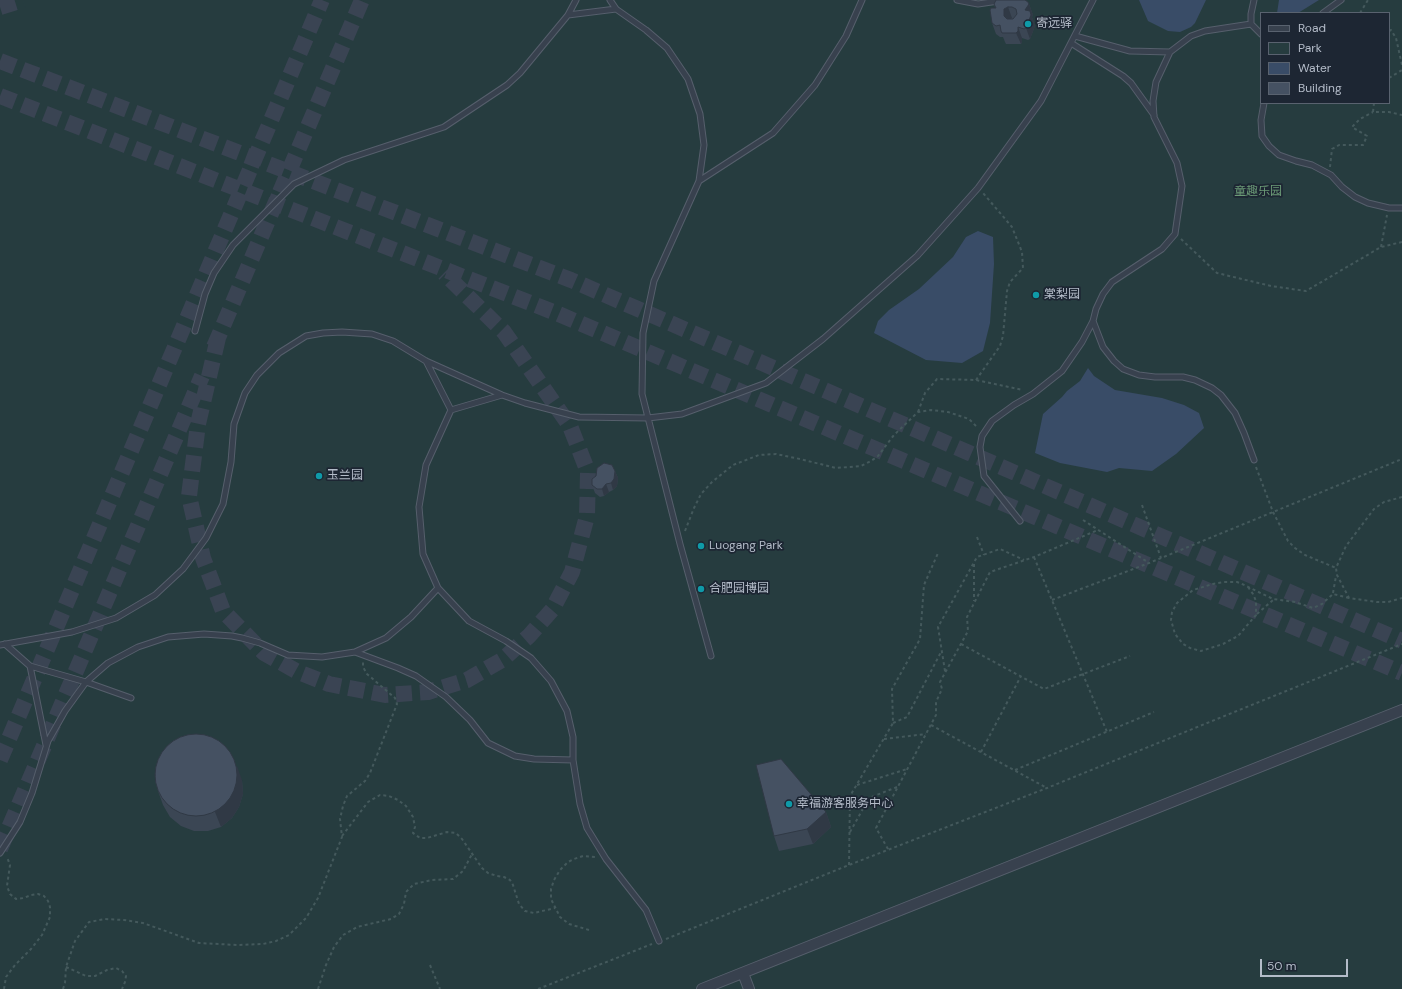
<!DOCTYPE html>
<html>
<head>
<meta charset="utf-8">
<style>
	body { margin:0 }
	#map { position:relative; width:1402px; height:989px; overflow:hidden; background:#242f3e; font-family:"DM Sans",sans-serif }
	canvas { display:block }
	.legend { position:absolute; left:1260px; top:12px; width:130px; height:92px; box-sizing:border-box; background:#1d2633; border:1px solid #59626f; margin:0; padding:5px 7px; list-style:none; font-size:12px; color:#b4bcc9 }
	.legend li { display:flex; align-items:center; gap:8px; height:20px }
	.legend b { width:20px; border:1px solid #59626f }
	.scale { position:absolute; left:1260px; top:959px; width:88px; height:18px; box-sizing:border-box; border:2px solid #b4bcc9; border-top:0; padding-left:5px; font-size:12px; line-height:14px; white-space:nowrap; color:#b4bcc9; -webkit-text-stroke:3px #1d2633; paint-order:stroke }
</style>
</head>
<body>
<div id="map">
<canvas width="1402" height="989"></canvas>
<ul class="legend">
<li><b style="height:5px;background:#38414e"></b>Road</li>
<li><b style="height:11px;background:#263c3f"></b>Park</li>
<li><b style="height:11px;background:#394c67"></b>Water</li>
<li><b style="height:11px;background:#455162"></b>Building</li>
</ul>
<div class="scale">50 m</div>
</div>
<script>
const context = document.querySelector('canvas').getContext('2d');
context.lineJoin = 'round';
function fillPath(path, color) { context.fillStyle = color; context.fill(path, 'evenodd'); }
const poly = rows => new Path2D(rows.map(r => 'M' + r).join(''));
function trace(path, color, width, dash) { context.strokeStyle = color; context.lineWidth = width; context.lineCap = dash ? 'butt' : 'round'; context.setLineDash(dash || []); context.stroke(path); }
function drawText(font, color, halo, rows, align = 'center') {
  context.font = font + ' "DM Sans","Noto Sans SC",sans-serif'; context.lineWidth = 3.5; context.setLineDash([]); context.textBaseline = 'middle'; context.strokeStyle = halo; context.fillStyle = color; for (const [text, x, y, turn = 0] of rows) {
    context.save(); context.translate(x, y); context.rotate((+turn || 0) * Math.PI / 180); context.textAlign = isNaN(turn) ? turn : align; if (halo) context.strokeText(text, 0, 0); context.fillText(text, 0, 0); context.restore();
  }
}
const green = poly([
	[0,0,1402,0,1402,989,0,989],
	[1261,13,1389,13,1389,103,1261,103]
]);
const water = poly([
	[1139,0,1206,0,1195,23,1191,27,1180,32,1168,31,1148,21],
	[1279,0,1319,0,1298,13,1277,13],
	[978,231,993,237,994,264,990,323,983,351,962,363,926,360,874,333,878,321,889,310,919,289,953,257,966,237],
	[1088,368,1094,376,1115,390,1162,398,1184,405,1199,413,1204,428,1176,454,1152,471,1119,468,1107,472,1060,463,1035,453,1043,414,1062,397,1067,391,1080,381]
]);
const primaryTunnel = poly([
	[0,7,23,0],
	[0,61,571,280,1402,641],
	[0,96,556,313,1402,673],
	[218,338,198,424,189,496,203,558,223,611,264,653,298,672,329,684,385,695,428,692,467,680,502,660,529,636,552,610,572,572,587,516,588,472,570,426,504,332,444,273],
	[214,347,362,0],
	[0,760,322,0],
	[0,849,202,376]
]);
const path = poly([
	[1360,13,1368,0],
	[1389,31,1391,30,1396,38,1402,65],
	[1389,78,1402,70],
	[1374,103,1373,112,1389,112,1402,115],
	[1330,167,1332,149,1339,145,1363,145,1367,136,1352,127,1360,119,1373,112],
	[1181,239,1217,273,1271,286,1306,291,1381,247,1402,242],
	[1381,247,1387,215],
	[976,380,1000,346,1003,336,1007,291,1010,282,1023,268,1022,252,1012,227,983,193],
	[918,412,925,393,937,379,976,380,1023,390],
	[1256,467,1273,512,1288,541,1295,548,1305,555,1336,568],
	[1402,497,1384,502,1374,509,1346,546,1336,568,1337,575,1349,598,1377,602,1388,602,1402,598],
	[1142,505,1161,558],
	[1083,520,1149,563],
	[685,531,694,508,701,494,712,482,733,465,759,455,776,454,800,459,836,468,861,466,871,461,878,456,894,435,918,412,931,410,948,412,969,419,978,428],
	[977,537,984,555],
	[1034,557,1107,732],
	[974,564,974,601],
	[1248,587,1253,594,1256,601,1256,615,1238,636,1223,644,1201,651,1190,648,1183,644,1175,634,1171,620,1172,612,1177,603,1193,590,1213,584,1224,582,1237,582,1240,583,1273,599,1295,602,1313,608,1322,604,1333,594,1349,598],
	[1333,593,1336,576],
	[1052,600,1149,563,1402,459],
	[1257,614,1273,600],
	[961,644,1044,689,1130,656],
	[945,671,938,627,977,557,1000,549,1024,560],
	[893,723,907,717,941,652],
	[931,725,1047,788],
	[884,739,926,734],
	[981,752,1021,676],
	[1015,770,1154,712],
	[857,785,907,769],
	[850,832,869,798,897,787],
	[342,836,368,802,380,795,389,796,398,800,406,806,413,817,415,827,413,833,420,838,427,838,447,832,456,833,462,839,482,868,488,873,497,876,504,877,510,880,513,885,519,904,525,911,534,913,555,908],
	[888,849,876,828,936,715,936,702,942,689,940,682,968,631,967,617,990,572,1034,557,1098,530],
	[849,865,850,796,893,723,892,689,920,639,924,585,938,553],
	[589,930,569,924,560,917,551,899,551,889,554,880,560,870,568,862,574,859,583,856,595,857],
	[666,939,849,865,1047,788,1402,644],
	[430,965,440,989],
	[66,967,86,976,95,976,107,970,116,968,122,971,126,976,125,982,122,989],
	[4,989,6,977,15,965,31,949,42,935,50,917,50,907,48,901,44,896,38,894,31,895,24,898,16,899,10,894,7,886,10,865,7,857],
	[63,989,65,983,66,967,75,941,89,922,105,919,124,920,143,923,199,943,237,945,263,944,276,941,289,935,306,918,318,898,342,837,340,819,343,806,347,796,365,781,370,773,397,704,395,698,367,674,363,667,363,662],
	[318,989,326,965,334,947,343,935,357,927,391,919,399,914,404,904,406,892,414,884,432,880,453,879,463,871,472,854],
	[538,989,652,944]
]);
const lane = poly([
	[610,0,616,9,646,30,667,48,688,79,700,114,704,145,699,181,654,281,643,333,642,394,680,544,711,656],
	[957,0,978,4,1005,0],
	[1254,0,1251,14,1251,24,1261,34],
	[1323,13,1341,0],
	[568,15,576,0],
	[1075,36,1130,51,1170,52],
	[1071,43,1123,76,1131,83,1154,115],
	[1264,103,1261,120,1262,136,1269,146,1279,155,1296,161,1312,165,1331,175,1342,187,1355,197,1368,203,1389,208,1402,208],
	[699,181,773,133,815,85,846,36,862,0],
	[1093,321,1103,347,1114,361,1123,369,1139,375,1155,377,1183,377,1195,380,1212,388,1221,395,1235,413,1244,433,1254,460],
	[195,331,205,294,214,273,233,245,294,184,344,160,444,127,507,85,520,73,568,15,616,9],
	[426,361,451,410],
	[502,395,451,410,426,465,419,507,423,554,438,588,469,621,506,641,531,658,551,681,567,711,573,737,573,760,580,804,587,828,606,859,646,910,659,941],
	[1020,521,984,476,980,447,982,436,992,421,1014,405,1033,394,1062,371,1082,342,1093,321,1096,309,1103,294,1112,282,1162,249,1175,234,1182,186,1177,163,1154,117,1153,101,1156,82,1170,52,1191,36,1205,31,1251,24],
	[0,645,72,632,116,618,155,595,183,569,206,538,223,504,231,462,234,424,245,393,257,375,279,353,306,336,323,333,342,332,372,334,393,341,426,361,502,395,525,403,579,417,648,418,682,414,766,383,823,339,917,256,978,188,1041,101,1093,0],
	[355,652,398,668,416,676,446,697,470,720,488,743,515,756,534,759,573,760],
	[30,666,46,745],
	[131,698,86,682,108,663,138,647,168,637,204,634,232,636,242,638,260,643,288,655,322,657,355,652,386,638,411,617,438,588],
	[0,853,20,822,32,793,48,741,65,711,86,682,30,666,5,644]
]);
const street = poly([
	[743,973,749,989],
	[702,989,1402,710]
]);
const wall = poly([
	[994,4,1029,4,1033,15,1032,17,1035,26,1030,39,1028,40,1022,38,1022,42,1021,44,1006,44,1005,42,1003,37,1000,37,996,34,992,23,995,8],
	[615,471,618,478,617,486,613,490,609,492,604,496,600,497,595,493,592,485],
	[242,780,243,794,239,807,232,818,221,827,208,831,194,831,181,826,170,817,163,805,158,791],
	[826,812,831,827,813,844,779,851,774,836]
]);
const shadedWall = poly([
	[1029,4,1033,15,1032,17,1035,26,1030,39,1026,28,1025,10],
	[1008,7,1012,18,1009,20,1004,16,1004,9],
	[1018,27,1022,38,1022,42,1021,44,1016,33],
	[615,471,618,478,617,486,613,490,611,483],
	[606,484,609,492,604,496,602,489],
	[237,766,242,780,243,794,239,807,232,818,221,827,215,812],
	[826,812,831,827,813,844,807,829]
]);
const building = poly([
	[996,0,1025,0,1028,2,1029,4,1025,10,1030,11,1031,15,1026,28,1024,29,1018,27,1018,31,1016,33,1002,33,1001,31,1000,25,996,26,992,23,990,10,991,8,996,8,994,4,996,0],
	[1008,7,1012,7,1016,9,1017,14,1013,19,1007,19,1004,16,1004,9,1008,7],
	[604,463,612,465,615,471,614,479,611,483,606,484,602,489,597,489,592,485,592,479,596,476,597,468,604,463],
	'155 775a41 41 0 1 1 82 0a41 41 0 1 1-82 0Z',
	[781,759,826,812,807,829,774,836,756,765,781,759]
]);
const markers = [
	[1028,24,4,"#0f9aa8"],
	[1036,295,4,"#0f9aa8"],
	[319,476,4,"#0f9aa8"],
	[701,546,4,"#0f9aa8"],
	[701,589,4,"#0f9aa8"],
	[789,804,4,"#0f9aa8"]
];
const poiNames = [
	["寄远驿",1036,24],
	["棠梨园",1044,295],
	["玉兰园",327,476],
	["Luogang Park",709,546],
	["合肥园博园",709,589],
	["幸福游客服务中心",797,804]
];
const parkNames = [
	["童趣乐园",1258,192]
];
fillPath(green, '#263c3f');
fillPath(water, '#394c67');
trace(primaryTunnel, '#3a4453', 16, [16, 8]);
trace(lane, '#565f6c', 7);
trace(street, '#565f6c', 12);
trace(path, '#44595c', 2, [3, 3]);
trace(lane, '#38414e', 5);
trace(street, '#38414e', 10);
fillPath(wall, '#3b4654');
fillPath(shadedWall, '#303945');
fillPath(building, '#455162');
trace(building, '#303945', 1);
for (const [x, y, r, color] of markers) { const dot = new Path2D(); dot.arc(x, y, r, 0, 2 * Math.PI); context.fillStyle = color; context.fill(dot); trace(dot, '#1d2633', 1.5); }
drawText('12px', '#b4bcc9', '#1d2633', poiNames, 'left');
drawText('12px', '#6b9a76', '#1d2633', parkNames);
</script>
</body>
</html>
